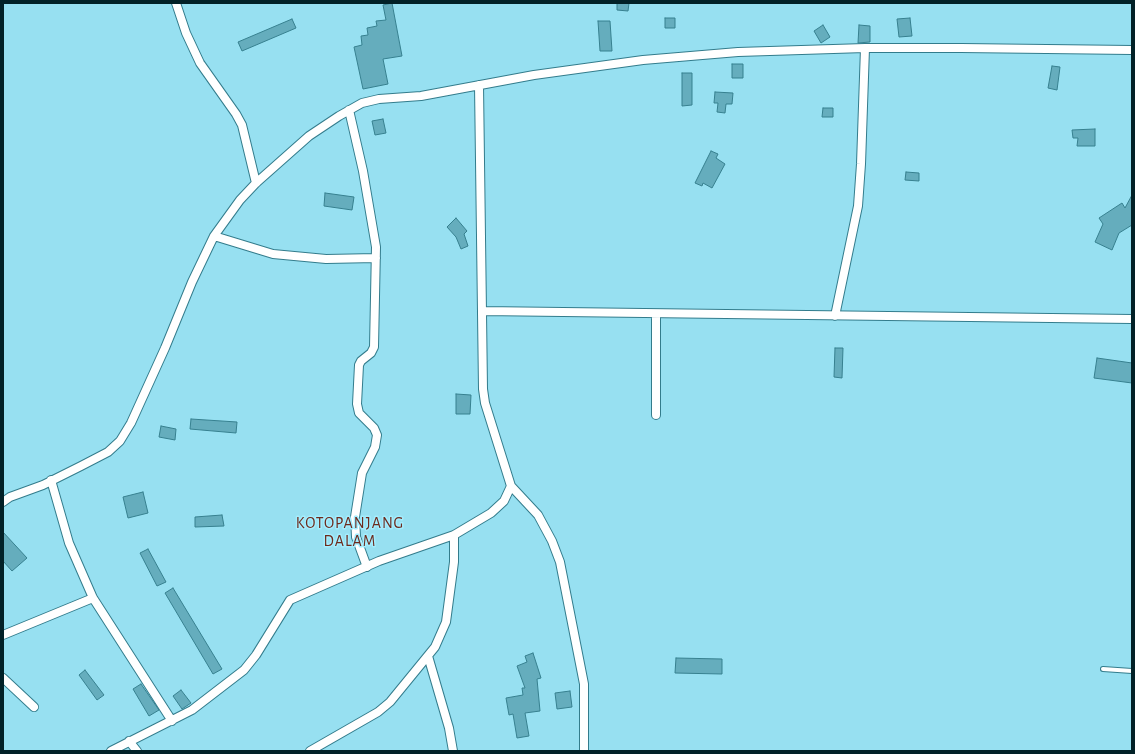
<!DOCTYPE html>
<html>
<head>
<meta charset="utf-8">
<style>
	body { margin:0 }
	#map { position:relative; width:1135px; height:754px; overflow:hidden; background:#97e0f1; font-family:"Alegreya Sans",sans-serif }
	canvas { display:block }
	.frame { position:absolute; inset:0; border:4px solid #022127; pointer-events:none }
</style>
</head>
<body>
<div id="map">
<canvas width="1135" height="754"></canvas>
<div class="frame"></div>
</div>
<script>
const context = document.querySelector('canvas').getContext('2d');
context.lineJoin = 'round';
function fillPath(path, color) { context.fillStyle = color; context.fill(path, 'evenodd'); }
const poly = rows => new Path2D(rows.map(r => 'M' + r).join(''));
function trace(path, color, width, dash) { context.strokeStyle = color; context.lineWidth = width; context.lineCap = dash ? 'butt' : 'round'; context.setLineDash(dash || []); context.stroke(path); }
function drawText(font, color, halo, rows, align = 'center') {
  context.font = font + ' "Alegreya Sans",sans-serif'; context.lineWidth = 3; context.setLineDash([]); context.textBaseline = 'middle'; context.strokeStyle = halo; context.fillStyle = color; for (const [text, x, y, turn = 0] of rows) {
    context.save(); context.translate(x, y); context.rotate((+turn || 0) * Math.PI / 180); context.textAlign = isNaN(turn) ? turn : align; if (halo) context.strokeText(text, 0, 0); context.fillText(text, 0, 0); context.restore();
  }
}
const building = poly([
	[392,3,402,56,383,59,388,84,363,89,354,47,362,45,361,36,368,35,367,28,377,26,376,21,386,20,383,5,392,3],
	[617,3,629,3,628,11,617,10,617,3],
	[665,18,675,18,675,28,665,28,665,18],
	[910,18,912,36,899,37,897,19,910,18],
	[292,19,296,28,242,51,238,42,292,19],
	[598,21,610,21,612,51,600,51,598,21],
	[823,25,830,37,821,43,814,31,823,25],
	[859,25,870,26,870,42,858,43,859,25],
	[732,64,743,64,743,78,732,78,732,64],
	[1052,66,1060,67,1057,90,1048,88,1052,66],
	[682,73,692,73,692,105,682,106,682,73],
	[715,92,733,93,732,104,726,104,725,113,717,112,718,103,714,103,715,92],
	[823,108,833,108,833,117,822,117,823,108],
	[383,119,386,133,375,135,372,121,383,119],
	[1095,129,1095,146,1077,146,1078,138,1073,138,1072,130,1095,129],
	[711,151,718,154,716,158,725,164,712,188,703,183,702,186,695,183,711,151],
	[906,172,919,173,919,181,905,180,906,172],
	[325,193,354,197,352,210,324,206,325,193],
	[1132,195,1132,225,1119,233,1112,250,1095,242,1103,224,1099,218,1122,203,1125,208,1132,195],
	[456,218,467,231,464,234,468,246,461,249,456,237,447,227,456,218],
	[835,348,843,348,842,378,834,377,835,348],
	[1097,358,1132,363,1132,383,1094,378,1097,358],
	[456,394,471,395,470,414,456,414,456,394],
	[191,419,237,422,236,433,190,429,191,419],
	[161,426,176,429,175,440,159,437,161,426],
	[143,492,148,513,128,518,123,497,143,492],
	[222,515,224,526,195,527,195,517,222,515],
	[3,532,27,558,12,571,3,561,3,532],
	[148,549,166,582,157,586,140,553,148,549],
	[173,588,222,669,213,674,165,593,173,588],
	[533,653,541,678,537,679,540,711,525,713,529,736,517,738,513,714,509,715,506,698,523,695,522,688,525,688,517,666,527,662,525,656,533,653],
	[676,658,722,659,722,674,675,673,676,658],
	[85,670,104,695,97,700,79,675,85,670],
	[141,684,159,710,149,716,133,689,141,684],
	[181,690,191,703,182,709,173,696,181,690],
	[570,691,572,707,557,709,555,693,570,691]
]);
const service = poly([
	[1103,669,1132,671]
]);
const minor = poly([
	[176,3,186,33,200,63,236,114,242,125,256,183],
	[479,85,483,389,485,403,511,486,538,515,552,541,560,562,584,684,584,751],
	[349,110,363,171,376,247,374,347,371,353,361,361,359,365,357,404,359,413,374,428,377,435,375,447,362,473,355,517,356,537,367,567],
	[214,236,273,254,326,259,376,258],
	[482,311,1132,319],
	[835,316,858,206,861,164,865,48],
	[656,415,656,314],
	[51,480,69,543,93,598,172,721],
	[3,502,10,497,43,485,81,466,108,452,120,441,131,423,165,348,192,282,214,236,240,200,256,183,309,136,339,116,362,103,379,99,421,96,534,75,643,60,738,52,865,48,961,48,1132,50],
	[3,635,93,598],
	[428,656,449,728,453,751],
	[3,678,34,707],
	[129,741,137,751],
	[111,751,192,710,244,670,256,655,290,600,379,561,454,535,491,513,504,501,511,486],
	[310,751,378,712,390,702,435,647,446,622,454,562,454,535]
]);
const quarterNames = [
	["KOTOPANJANG",350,523],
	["DALAM",350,541]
];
fillPath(building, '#65adbd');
trace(building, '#37808f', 1);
trace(service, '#337c8c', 6);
trace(minor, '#337c8c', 10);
trace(service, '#fff', 4);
trace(minor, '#fff', 8);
context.letterSpacing = '1px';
drawText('16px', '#6d2a1c', '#a4edfe', quarterNames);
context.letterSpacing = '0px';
</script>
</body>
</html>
